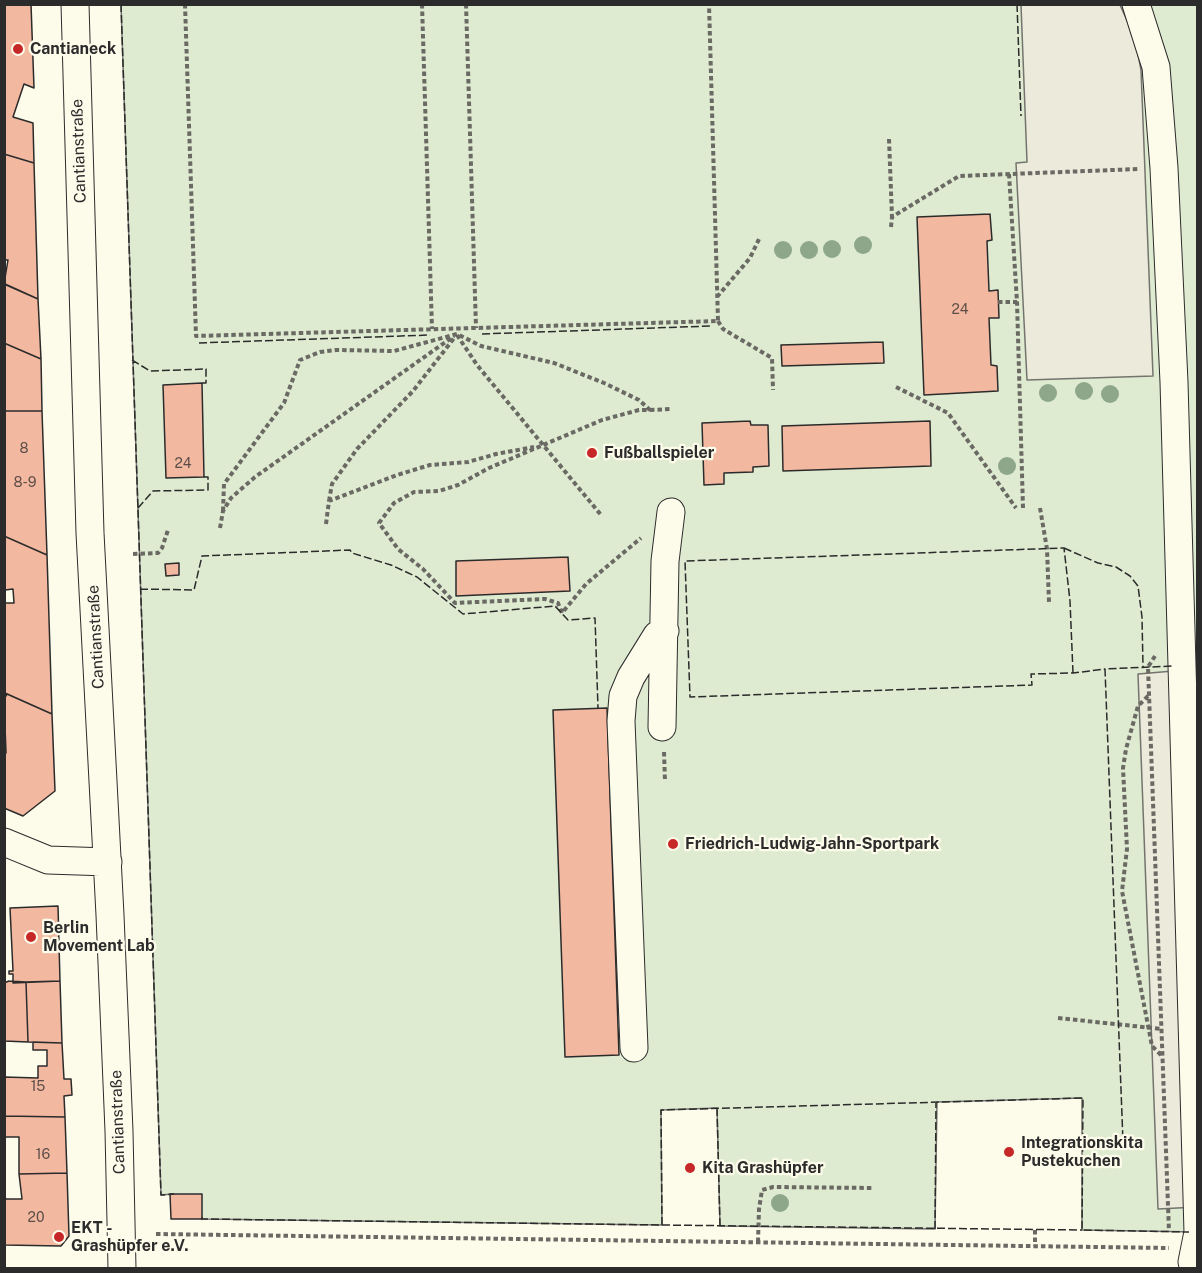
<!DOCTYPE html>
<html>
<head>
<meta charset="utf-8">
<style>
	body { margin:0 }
	#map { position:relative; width:1202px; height:1273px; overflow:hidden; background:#fdfbea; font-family:"Public Sans",sans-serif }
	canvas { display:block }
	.frame { position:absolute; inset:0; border:6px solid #2b2b2b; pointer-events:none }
</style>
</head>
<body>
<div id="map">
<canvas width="1202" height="1273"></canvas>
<div class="frame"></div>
</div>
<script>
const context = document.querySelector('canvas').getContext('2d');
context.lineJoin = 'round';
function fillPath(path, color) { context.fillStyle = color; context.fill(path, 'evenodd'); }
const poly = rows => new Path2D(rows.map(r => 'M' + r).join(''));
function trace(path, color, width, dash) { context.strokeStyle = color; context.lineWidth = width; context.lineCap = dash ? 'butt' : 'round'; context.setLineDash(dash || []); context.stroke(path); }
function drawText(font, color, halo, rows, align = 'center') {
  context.font = font + ' "Public Sans",sans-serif'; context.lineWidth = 4.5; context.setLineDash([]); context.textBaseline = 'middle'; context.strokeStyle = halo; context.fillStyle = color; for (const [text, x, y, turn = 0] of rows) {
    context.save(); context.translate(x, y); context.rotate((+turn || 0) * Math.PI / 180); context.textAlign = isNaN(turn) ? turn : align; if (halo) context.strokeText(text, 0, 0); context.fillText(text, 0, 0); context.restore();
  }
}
const green = poly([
	[121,5,1197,5,1197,1232,1082,1230,1082,1098,937,1102,935,1229,720,1226,717,1108,661,1110,662,1225,202,1219,172,1194,161,1195,121,5]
]);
const parking = poly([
	[1021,5,1120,5,1135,38,1141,70,1153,376,1027,380,1016,163,1027,162,1021,5],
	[1197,669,1197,1207,1158,1209,1138,674,1197,669]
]);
const building = poly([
	[4,4,31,4,34,88,24,84,13,117,33,123,34,163,4,154,4,4],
	[4,154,34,163,38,299,4,284,8,260,4,260,4,154],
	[990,214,992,240,987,241,989,291,998,290,999,318,989,318,991,365,997,366,998,391,924,395,917,217,990,214],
	[5,284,38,299,41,359,4,343,5,284],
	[883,342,884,363,782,366,781,345,883,342],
	[4,343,41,359,42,411,4,411,4,343],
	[202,383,204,477,166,478,163,385,202,383],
	[4,411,42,411,47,555,4,536,4,411],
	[750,421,751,425,768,425,769,466,753,467,753,472,724,473,724,484,704,485,702,423,750,421],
	[930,421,931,466,783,471,782,426,930,421],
	[4,536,47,555,52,714,5,693,4,603,14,603,13,589,5,590,4,536],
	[568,557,570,591,456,596,456,561,568,557],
	[179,563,179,575,166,576,165,564,179,563],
	[7,694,52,714,55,791,23,816,4,808,4,753,6,753,4,699,7,694],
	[607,708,619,1055,565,1057,553,710,607,708],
	[58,906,60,981,13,983,13,974,9,974,9,971,13,971,10,908,58,906],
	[9,981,26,982,28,1042,4,1041,4,983,9,981],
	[60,981,62,1043,28,1042,26,982,60,981],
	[33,1042,62,1043,64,1079,71,1079,72,1095,64,1096,65,1117,4,1116,4,1077,38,1078,38,1066,47,1066,47,1050,33,1050,33,1042],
	[4,1116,65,1117,67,1173,19,1174,19,1137,4,1137,4,1116],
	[67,1173,69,1236,61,1246,4,1245,4,1196,6,1199,22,1199,19,1174,67,1173],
	[170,1194,202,1194,202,1219,171,1219,170,1194]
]);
const path = poly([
	[185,4,196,336,718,321,709,4],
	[422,4,432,329],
	[466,4,476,328],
	[889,139,892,217],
	[1009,174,1017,302,1023,508],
	[891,227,892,217,959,176,1139,169],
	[717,297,750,258,760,237],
	[998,302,1017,302],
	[718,321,723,329,772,358,773,390],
	[457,335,477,365,601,515],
	[896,387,948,413,1016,508],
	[650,410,672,409],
	[329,501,332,484,357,449,413,391,455,337],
	[1040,508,1047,549,1049,602],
	[223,511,224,484,284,403,300,360,320,352,336,350,394,351,457,334,481,346,554,363,604,383,639,400,650,410,639,410,602,420,489,468,458,485,439,491,414,492,394,503,379,523,398,549,423,569,455,603,545,599,558,603,562,613,586,584,641,538],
	[326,524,329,501,397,475,430,465,468,462,496,454,534,447],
	[220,528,223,511,231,498,255,477,454,336],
	[133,554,158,553,162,548,168,530],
	[1155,656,1148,667,1169,1232],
	[1148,696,1138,706,1126,749,1123,768,1127,849,1122,891,1152,1046,1163,1057],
	[664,752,665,781],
	[1058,1018,1162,1029],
	[1035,1230,1035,1246],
	[156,1234,1169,1248],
	[758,1242,759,1209,762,1190,773,1187,872,1188]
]);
const minor = poly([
	[75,4,90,533,110,915,119,1131,122,1268],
	[1136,4,1156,67,1164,168,1174,382,1198,1232],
	[662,727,665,561,671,512],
	[4,842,48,860,108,862],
	[634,1048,621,721,623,696,631,677,657,635,665,631],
	[1192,1262,1198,1232]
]);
const fence = poly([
	[121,4,161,1195,174,1194],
	[1017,4,1021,116],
	[482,334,711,326],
	[199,343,430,335],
	[132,360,150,371,206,369,206,383,202,383],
	[138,508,153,491,208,490,208,477,204,477],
	[1064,548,1098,563,1116,567,1130,576,1138,586,1142,617,1143,667],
	[140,589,194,590,202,556,350,550,352,553,391,565,417,577,463,614,555,606,568,620,595,618,598,708],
	[1073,673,1070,601,1064,548,685,561,690,697,1032,685,1031,674,1073,673,1105,669],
	[717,1108,720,1226],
	[1083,1145,1123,1142,1105,669,1173,666],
	[202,1217,202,1219,662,1225,661,1110,1083,1098,1082,1230,1189,1232],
	[662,1225,1082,1230],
	[935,1229,936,1102]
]);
const trees = [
	[863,245],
	[832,249],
	[783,250],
	[809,250],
	[1084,391],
	[1048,393],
	[1110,394],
	[1007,466],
	[780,1203]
];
const markers = [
	[18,49,6,"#c62828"],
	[592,453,6,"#c62828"],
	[673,844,6,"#c62828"],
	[31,937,6,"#c62828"],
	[1009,1152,6,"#c62828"],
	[690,1168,6,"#c62828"],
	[59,1237,6,"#c62828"]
];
const numberNames = [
	["24",960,310],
	["8",24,449],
	["24",183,464],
	["8-9",25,483],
	["15",38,1087],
	["16",43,1155],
	["20",36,1218]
];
const poiNames = [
	["Cantianeck",30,49],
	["Fußballspieler",604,453],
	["Friedrich-Ludwig-Jahn-Sportpark",685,844],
	["Berlin",43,928],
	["Movement Lab",43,946],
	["Integrationskita",1021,1143],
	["Pustekuchen",1021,1161],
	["Kita Grashüpfer",702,1168],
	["EKT -",71,1228],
	["Grashüpfer e.V.",71,1246]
];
const streetNames = [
	["Cantianstraße",79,151,-92],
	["Cantianstraße",96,637,-93],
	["Cantianstraße",118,1122,-92]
];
fillPath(green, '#deebd1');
trace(green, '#74746e', 1.5);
fillPath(parking, '#eceadb');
trace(parking, '#74746e', 1.5);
fillPath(building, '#f2b8a0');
trace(building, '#2b2b2b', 1.5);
trace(minor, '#2b2b2b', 29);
trace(path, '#6a6964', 4, [4.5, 3]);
trace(minor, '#fdfbea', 27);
trace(fence, '#2b2b2b', 1.5, [8, 3]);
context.fillStyle = '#8ea78a';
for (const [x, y] of trees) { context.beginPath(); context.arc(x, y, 9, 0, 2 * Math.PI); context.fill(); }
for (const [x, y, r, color] of markers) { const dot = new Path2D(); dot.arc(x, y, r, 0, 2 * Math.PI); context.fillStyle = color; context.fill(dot); trace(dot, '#fdfbea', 2); }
drawText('14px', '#5d4e48', null, numberNames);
drawText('bold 16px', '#2b2b2b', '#fdfbea', poiNames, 'left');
drawText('16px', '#2b2b2b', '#fdfbea', streetNames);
</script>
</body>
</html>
